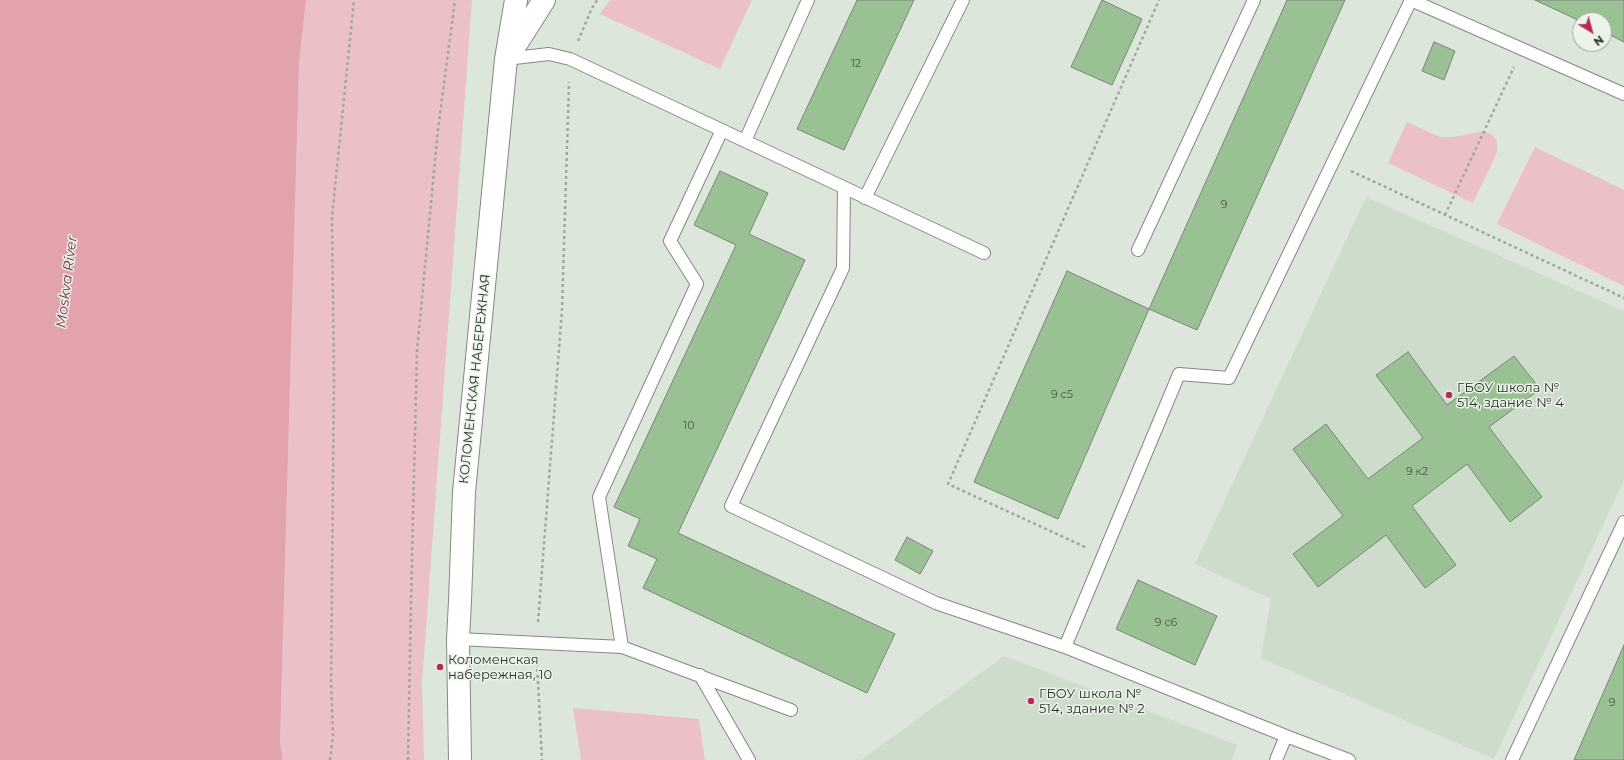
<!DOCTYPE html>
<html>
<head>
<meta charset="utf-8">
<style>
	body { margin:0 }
	#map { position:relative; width:1624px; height:760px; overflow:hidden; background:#dde6db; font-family:Montserrat,sans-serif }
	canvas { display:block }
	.north { position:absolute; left:1572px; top:12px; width:40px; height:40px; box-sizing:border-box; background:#eaf4e8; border:1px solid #9fa69d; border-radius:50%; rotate:143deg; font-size:11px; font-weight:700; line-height:16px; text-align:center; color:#2e322d }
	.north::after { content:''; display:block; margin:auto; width:14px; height:18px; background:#b82955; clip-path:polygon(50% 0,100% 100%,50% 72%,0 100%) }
</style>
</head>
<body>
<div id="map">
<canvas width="1624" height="760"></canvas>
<div class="north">N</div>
</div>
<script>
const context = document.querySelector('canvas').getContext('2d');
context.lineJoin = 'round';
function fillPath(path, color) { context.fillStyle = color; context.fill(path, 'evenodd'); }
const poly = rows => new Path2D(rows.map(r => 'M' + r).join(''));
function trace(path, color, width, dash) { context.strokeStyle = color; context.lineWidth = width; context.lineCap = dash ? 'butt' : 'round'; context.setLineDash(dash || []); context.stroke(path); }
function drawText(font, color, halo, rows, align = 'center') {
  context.font = font + ' Montserrat,sans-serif'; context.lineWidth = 3; context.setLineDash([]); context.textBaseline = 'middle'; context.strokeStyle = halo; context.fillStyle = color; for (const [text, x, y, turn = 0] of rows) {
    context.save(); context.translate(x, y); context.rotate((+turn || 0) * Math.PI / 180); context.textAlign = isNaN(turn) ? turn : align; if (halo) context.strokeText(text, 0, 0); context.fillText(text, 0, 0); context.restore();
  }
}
const built = poly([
	[1366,197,1624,311,1624,480,1494,759,1261,658,1271,599,1195,564],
	[1004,656,1237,745,1232,760,861,760]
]);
const green = poly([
	[306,0,472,0,422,683,424,760,283,760,280,742,299,64],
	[610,0,752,0,720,69,600,14],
	[1407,122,1440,137,1453,137,1485,131,1492,135,1497,141,1497,153,1473,203,1388,163],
	[1535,147,1624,190,1624,286,1497,224],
	[573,708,699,719,705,760,581,760]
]);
const water = poly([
	[0,0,306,0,299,64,280,742,283,760,0,760]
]);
const building = poly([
	[857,0,914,0,844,150,797,129,857,0],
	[1102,0,1142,19,1112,85,1071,67,1102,0],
	[1287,0,1345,0,1197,330,1149,309,1287,0],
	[1535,0,1624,0,1624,42,1604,32,1604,20,1580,21,1535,0],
	[1434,42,1455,51,1444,80,1422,71,1434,42],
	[720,171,768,193,749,234,805,260,678,533,895,634,867,693,643,588,657,559,628,546,640,519,614,507,736,245,694,225,720,171],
	[1067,271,1149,309,1058,519,974,482,1067,271],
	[1408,352,1447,405,1514,356,1540,389,1489,427,1542,497,1510,522,1467,464,1412,506,1456,565,1425,588,1386,535,1318,587,1293,554,1343,516,1293,449,1326,424,1368,479,1423,438,1376,375,1408,352],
	[907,537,933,551,920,574,895,560,907,537],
	[1138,580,1217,616,1195,665,1116,629,1138,580],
	[1624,645,1624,760,1574,760,1624,645]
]);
const path = poly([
	[578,41,592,8,597,0],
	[1351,171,1624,298],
	[1445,215,1514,67],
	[1085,547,948,484,1159,0],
	[538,622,562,310,569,82],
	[537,663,542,760],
	[330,760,333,735,331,683,334,377,332,217,354,0],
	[408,760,411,601,417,351,438,129,455,0]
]);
const lane = poly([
	[1411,0,1624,94],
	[506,59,549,54,570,59,984,253],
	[745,141,808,0],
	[844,188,843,268,731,506,936,603,1065,647,1286,736,1276,760],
	[865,198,963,0],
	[1138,250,1254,0],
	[458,639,622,647,599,497,697,284,670,241,722,130],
	[622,647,791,710],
	[1065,647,1179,374,1229,378,1411,0],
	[700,675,749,760],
	[1286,736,1349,760],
	[1512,760,1624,522]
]);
const street = poly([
	[511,52,544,0],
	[460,760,458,639,460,601,464,492,506,59,516,0]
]);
const markers = [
	[1449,395,4,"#b82955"],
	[440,667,4,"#b82955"],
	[1031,701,4,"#b82955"]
];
const numberNames = [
	["12",856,64],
	["9",1224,205],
	["9 с5",1062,395],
	["10",689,426],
	["9 к2",1417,472],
	["9 с6",1166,623],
	["9",1612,703]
];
const streetNames = [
	["КОЛОМЕНСКАЯ НАБЕРЕЖНАЯ",475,379,-84]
];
const poiNames = [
	["ГБОУ школа №",1457,388],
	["514, здание № 4",1457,403],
	["Коломенская",448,660],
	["набережная, 10",448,675],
	["ГБОУ школа №",1039,694],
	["514, здание № 2",1039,709]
];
const waterNames = [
	["Moskva River",67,282,-83]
];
fillPath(built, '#cddccb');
fillPath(green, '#ebc0c6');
fillPath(water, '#e2a3ad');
fillPath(building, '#9ac194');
trace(building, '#7b847a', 1);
trace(lane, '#828b80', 14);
trace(street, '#828b80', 24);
trace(path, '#a0a79e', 2.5, [3, 3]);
trace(lane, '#fff', 12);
trace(street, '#fff', 22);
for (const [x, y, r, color] of markers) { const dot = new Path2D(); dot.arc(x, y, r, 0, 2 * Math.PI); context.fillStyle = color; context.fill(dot); trace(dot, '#eaf4e8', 1.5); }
drawText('11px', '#495647', null, numberNames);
drawText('13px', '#2e322d', '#eaf4e8', streetNames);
drawText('13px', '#2e322d', '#eaf4e8', poiNames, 'left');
drawText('italic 14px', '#772d3e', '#eaf4e8', waterNames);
</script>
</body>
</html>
